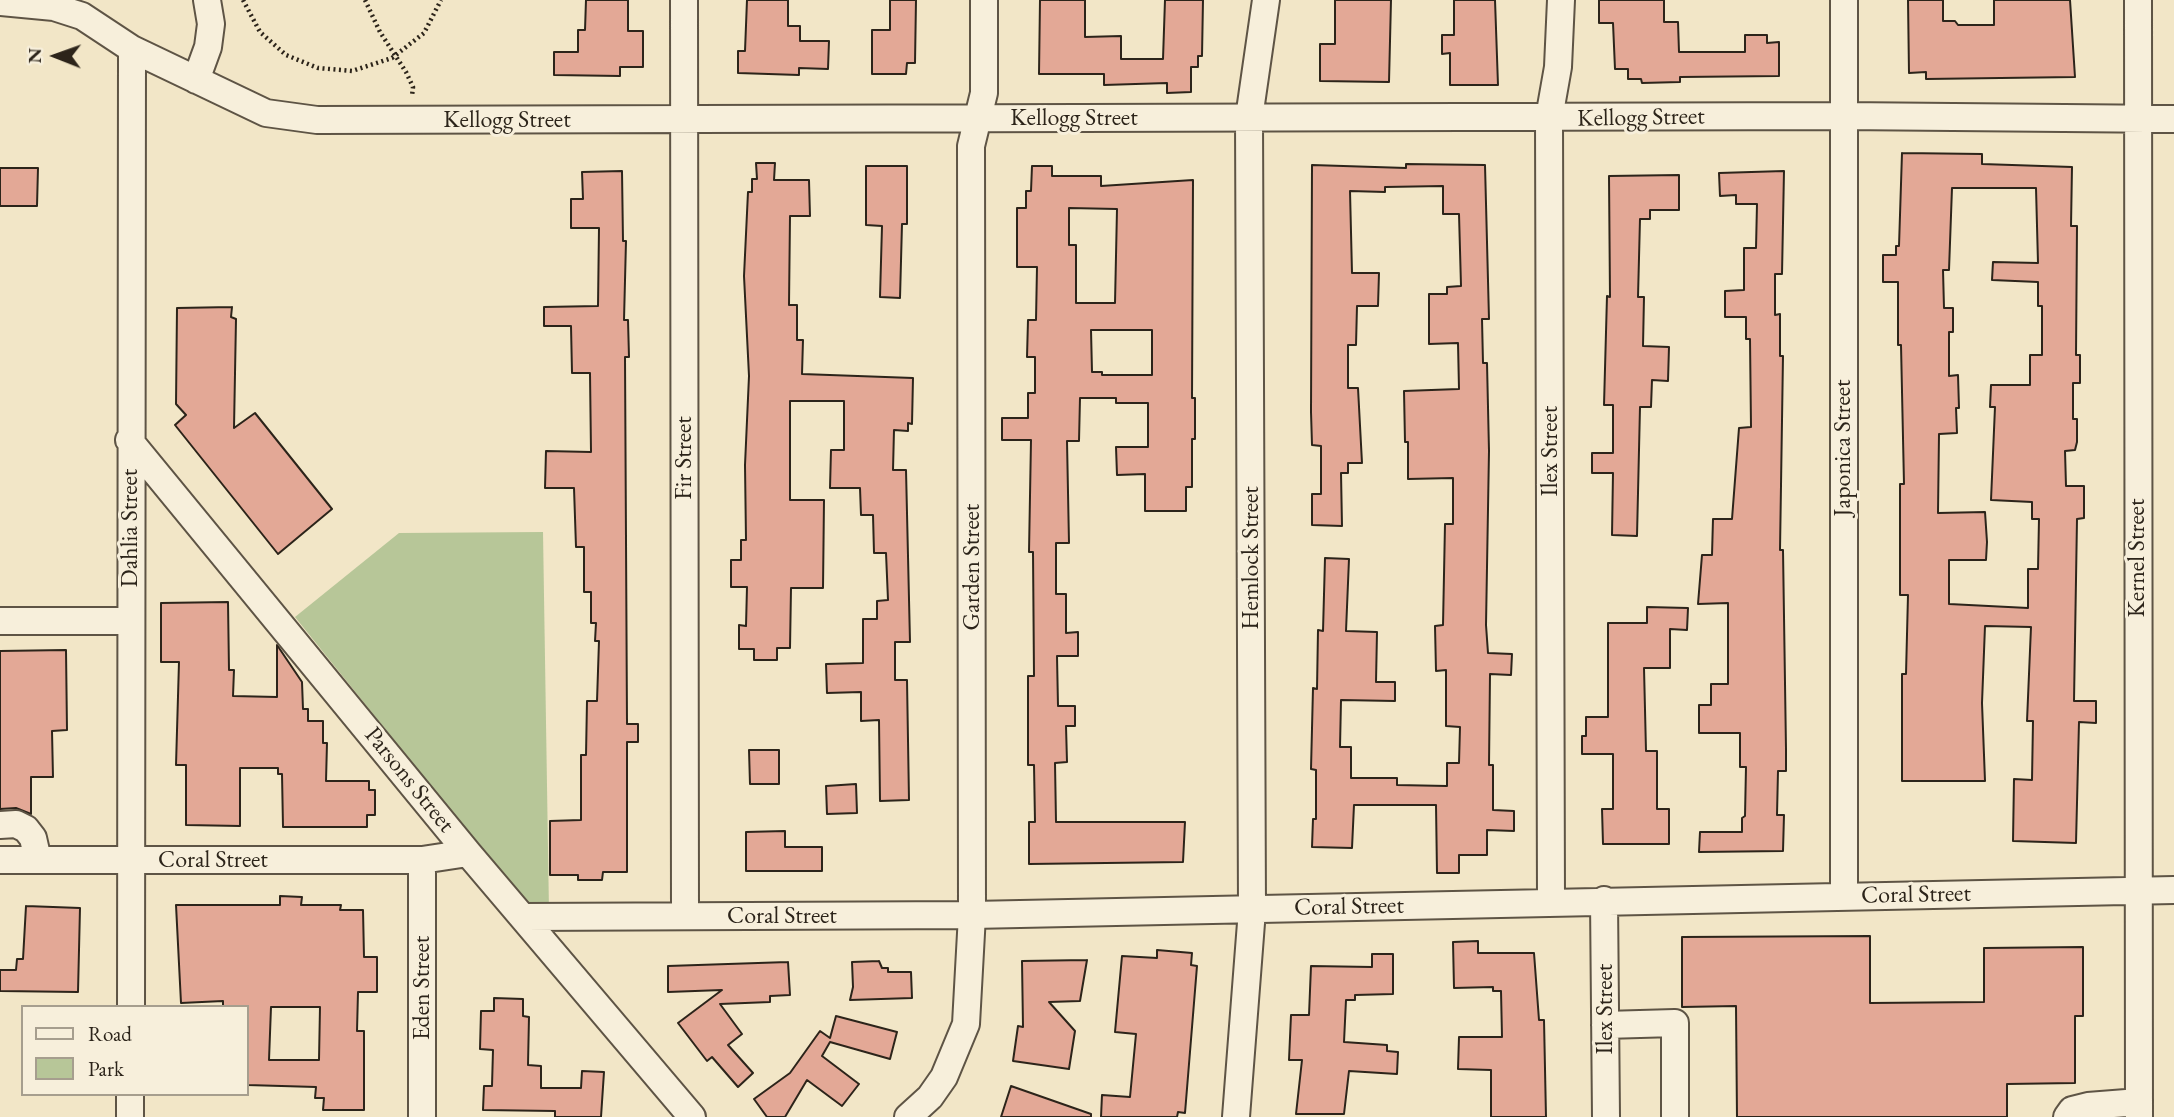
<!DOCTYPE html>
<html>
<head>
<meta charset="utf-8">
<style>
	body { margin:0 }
	#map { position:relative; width:2174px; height:1117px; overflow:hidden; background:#f2e6c7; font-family:"EB Garamond",serif }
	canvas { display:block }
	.legend { position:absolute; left:21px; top:1005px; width:228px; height:91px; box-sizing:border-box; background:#f7efdb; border:2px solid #a69e8e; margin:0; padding:9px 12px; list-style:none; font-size:21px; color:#2c241a }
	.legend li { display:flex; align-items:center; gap:14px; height:35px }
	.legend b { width:35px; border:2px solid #a69e8e }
	.north { position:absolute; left:21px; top:21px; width:70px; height:70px; -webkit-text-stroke:5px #f7efdb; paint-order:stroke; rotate:271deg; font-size:19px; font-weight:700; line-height:28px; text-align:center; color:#2c241a }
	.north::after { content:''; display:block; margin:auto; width:24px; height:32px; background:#2c241a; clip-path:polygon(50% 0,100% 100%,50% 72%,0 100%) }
</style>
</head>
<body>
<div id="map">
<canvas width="2174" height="1117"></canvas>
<ul class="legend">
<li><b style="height:9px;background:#f7efdb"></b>Road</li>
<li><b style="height:19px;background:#b7c698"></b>Park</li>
</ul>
<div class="north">N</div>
</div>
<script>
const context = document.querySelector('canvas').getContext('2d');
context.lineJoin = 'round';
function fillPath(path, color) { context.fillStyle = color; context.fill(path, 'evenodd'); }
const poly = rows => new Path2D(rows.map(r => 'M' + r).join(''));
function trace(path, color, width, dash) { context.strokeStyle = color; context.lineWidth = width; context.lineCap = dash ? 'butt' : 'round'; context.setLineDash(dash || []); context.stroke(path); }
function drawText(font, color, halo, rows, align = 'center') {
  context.font = font + ' "EB Garamond",serif'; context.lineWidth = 6; context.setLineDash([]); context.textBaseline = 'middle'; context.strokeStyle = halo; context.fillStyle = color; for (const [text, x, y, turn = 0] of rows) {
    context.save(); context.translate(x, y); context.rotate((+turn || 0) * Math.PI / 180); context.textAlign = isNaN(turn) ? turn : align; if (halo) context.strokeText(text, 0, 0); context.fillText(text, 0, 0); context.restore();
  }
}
const green = poly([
	[543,532,549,912,541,911,525,902,513,888,295,617,399,533]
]);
const building = poly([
	[586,0,628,0,628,31,643,31,643,67,620,67,620,76,554,75,554,52,578,52,578,30,585,30,586,0],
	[747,0,788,0,788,26,800,26,800,41,829,41,828,69,799,68,799,75,738,73,738,51,745,51,747,0],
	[890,0,916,0,915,63,907,63,906,74,872,74,872,30,890,30,890,0],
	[1040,0,1085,0,1085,37,1121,36,1121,59,1163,59,1165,0,1203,0,1202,56,1198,56,1198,67,1191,67,1191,92,1167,93,1167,83,1104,85,1104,74,1039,74,1040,0],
	[1335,0,1391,0,1389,82,1320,81,1320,44,1335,44,1335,0],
	[1454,0,1495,0,1498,85,1450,85,1450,53,1442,54,1442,35,1454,35,1454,0],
	[1599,0,1664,0,1664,22,1678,22,1679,52,1745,52,1745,35,1767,35,1767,43,1779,42,1779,76,1680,77,1680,82,1642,83,1641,79,1628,79,1628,69,1615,69,1613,23,1599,23,1599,0],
	[1908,0,1943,0,1943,21,1955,21,1958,25,1994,25,1994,0,2070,0,2075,77,1926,79,1926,72,1909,73,1908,0],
	[1902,153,1982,154,1982,164,2072,167,2071,226,2077,226,2076,355,2080,355,2080,383,2073,383,2073,419,2077,419,2077,442,2075,450,2065,451,2066,486,2084,486,2084,518,2077,519,2074,701,2096,701,2096,723,2079,722,2076,843,2013,841,2014,779,2032,780,2033,721,2027,721,2031,627,1985,626,1982,703,1985,781,1902,781,1902,674,1906,674,1908,595,1900,595,1900,484,1904,484,1901,345,1898,345,1898,282,1883,282,1883,255,1896,255,1896,246,1899,246,1902,153],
	[1952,188,2036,188,2038,263,1993,262,1992,280,2038,282,2038,306,2042,306,2042,355,2030,355,2030,385,1991,385,1990,407,1995,407,1991,500,2032,502,2032,519,2039,519,2038,569,2028,569,2028,608,1949,604,1949,560,1986,560,1987,542,1985,512,1938,513,1939,434,1957,433,1956,408,1959,408,1958,375,1949,376,1949,332,1953,332,1953,308,1944,308,1943,270,1949,270,1952,188],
	[756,163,775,163,774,180,809,180,810,216,790,216,789,305,797,305,797,340,803,340,802,374,913,378,912,424,908,423,908,431,894,430,893,470,906,470,910,642,895,642,895,680,907,680,909,800,880,801,879,720,861,721,861,692,827,693,826,664,863,663,863,619,877,619,877,601,888,600,886,553,874,553,873,515,861,515,860,488,830,488,831,450,844,450,844,401,790,401,790,500,824,500,823,588,791,588,790,648,777,648,777,660,754,660,754,649,739,649,739,625,746,626,747,587,731,587,731,560,741,560,741,540,746,540,745,465,749,376,744,276,748,192,752,192,752,179,757,179,756,163],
	[1406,164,1485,165,1489,319,1482,319,1483,363,1487,363,1489,451,1486,625,1488,653,1512,654,1511,675,1490,674,1489,765,1493,765,1493,810,1514,811,1514,831,1487,830,1487,855,1459,855,1459,873,1437,873,1436,805,1354,805,1352,848,1312,847,1313,819,1316,819,1316,770,1311,769,1313,688,1317,689,1318,630,1323,631,1325,558,1349,559,1346,631,1377,632,1376,682,1395,682,1395,701,1341,700,1340,747,1351,747,1351,778,1397,778,1397,785,1447,786,1447,763,1459,763,1460,727,1446,726,1446,670,1436,671,1435,626,1443,625,1445,524,1453,524,1453,478,1408,479,1408,442,1405,442,1404,391,1459,389,1458,343,1429,344,1429,294,1447,294,1447,287,1461,286,1459,214,1443,214,1443,186,1385,187,1385,192,1350,191,1352,273,1379,273,1378,306,1357,306,1356,345,1348,345,1348,388,1358,388,1362,463,1348,463,1348,473,1341,473,1342,526,1312,525,1312,494,1321,494,1321,446,1312,445,1311,412,1312,165,1406,168,1406,164],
	[866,166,907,166,907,224,902,224,900,298,880,297,882,226,866,225,866,166],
	[1032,166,1052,166,1052,176,1101,176,1101,186,1193,180,1192,398,1195,398,1195,439,1192,439,1192,487,1186,487,1186,511,1145,511,1145,474,1117,475,1116,447,1148,447,1148,403,1116,403,1116,398,1080,398,1079,441,1067,441,1069,543,1056,543,1056,594,1066,594,1066,633,1078,632,1078,656,1057,656,1058,706,1075,706,1075,726,1066,726,1067,762,1055,763,1056,822,1185,822,1183,862,1029,864,1029,822,1035,822,1034,765,1028,765,1028,676,1034,676,1033,552,1029,552,1031,440,1002,440,1002,418,1028,418,1028,393,1035,393,1035,357,1027,357,1028,320,1036,320,1037,267,1017,267,1017,208,1026,208,1026,191,1031,191,1032,166],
	[1069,208,1117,209,1115,303,1076,303,1076,245,1069,245,1069,208],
	[1091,330,1152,330,1152,375,1102,375,1102,372,1092,372,1091,330],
	[0,168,38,168,37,206,0,206,0,168],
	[622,171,623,241,626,241,624,320,628,320,629,357,625,357,627,724,638,724,638,742,627,742,627,872,603,872,602,880,578,880,578,875,550,875,550,821,581,820,581,755,586,755,587,701,597,701,599,641,595,641,596,623,591,623,591,592,584,592,584,547,576,547,574,488,545,488,546,451,591,452,590,373,572,373,571,326,544,326,544,307,598,306,599,228,571,228,571,199,583,199,582,172,622,171],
	[1784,171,1782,274,1775,274,1775,315,1780,314,1780,356,1783,356,1780,550,1783,550,1786,749,1786,771,1778,771,1777,815,1784,815,1783,851,1699,852,1700,832,1742,832,1742,818,1745,816,1746,767,1740,767,1740,733,1699,733,1699,705,1711,705,1711,684,1728,684,1728,603,1698,604,1702,555,1712,555,1713,519,1732,519,1739,428,1751,427,1750,339,1746,339,1746,317,1725,317,1725,291,1744,290,1744,248,1756,248,1757,204,1736,204,1736,195,1720,196,1719,173,1784,171],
	[1679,175,1679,210,1650,210,1650,219,1640,219,1638,297,1644,297,1643,346,1669,347,1668,381,1652,380,1651,407,1640,407,1637,536,1612,535,1613,473,1592,473,1592,453,1613,453,1613,405,1604,405,1607,296,1610,297,1609,176,1679,175],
	[232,307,231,317,236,319,234,428,255,413,332,509,278,554,175,425,186,415,176,404,177,308,232,307],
	[228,602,229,670,234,670,233,696,277,697,277,645,302,682,303,709,308,709,308,721,323,721,323,743,327,743,326,781,369,781,369,790,375,790,375,815,367,815,367,827,283,827,282,774,278,774,278,768,240,768,240,826,186,825,186,765,176,765,179,662,161,662,161,603,228,602],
	[1647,607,1688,608,1687,630,1670,629,1670,668,1644,668,1646,751,1657,751,1657,809,1669,809,1669,844,1603,844,1602,809,1613,809,1613,754,1582,754,1582,736,1586,736,1586,717,1608,717,1608,623,1647,623,1647,607],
	[66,650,67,730,52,731,53,777,31,777,31,814,16,808,0,809,0,651,66,650],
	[749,750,779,750,779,784,750,784,749,750],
	[856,784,857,813,827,814,826,786,856,784],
	[785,831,785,847,822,847,822,871,746,871,746,832,785,831],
	[280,896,302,897,301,905,341,905,340,910,363,910,364,957,377,957,377,992,358,992,357,1031,364,1031,364,1110,323,1110,324,1098,315,1098,316,1087,247,1085,247,1007,223,1007,223,1001,181,1003,176,905,280,905,280,896],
	[271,1007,320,1007,319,1060,269,1060,271,1007],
	[26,906,80,908,78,992,0,991,0,970,16,970,17,959,23,959,26,906],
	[1870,936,1870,1003,1984,1002,1984,948,2083,947,2083,1016,2075,1016,2075,1083,2007,1084,2007,1117,1737,1117,1736,1006,1682,1007,1682,937,1870,936],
	[1478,941,1478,953,1534,953,1539,1020,1544,1020,1546,1117,1491,1117,1491,1070,1458,1069,1459,1037,1502,1037,1501,991,1493,991,1493,987,1454,988,1453,942,1478,941],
	[1157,950,1192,953,1191,965,1197,966,1185,1113,1178,1112,1177,1117,1101,1117,1102,1095,1130,1097,1136,1034,1115,1032,1122,956,1157,958,1157,950],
	[1372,954,1393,954,1393,994,1355,995,1355,1000,1346,1000,1344,1042,1387,1045,1387,1051,1398,1052,1397,1074,1349,1071,1344,1114,1296,1114,1302,1060,1289,1060,1291,1015,1309,1015,1311,966,1372,967,1372,954],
	[1087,960,1080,1001,1049,1002,1075,1031,1069,1069,1013,1061,1018,1026,1023,1027,1022,961,1087,960],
	[879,961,882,968,888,968,888,972,911,972,912,998,850,1000,853,987,852,962,879,961],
	[788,962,790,995,770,996,770,1002,720,1004,742,1034,728,1045,753,1073,738,1087,712,1057,707,1061,678,1023,722,990,668,992,668,966,788,962],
	[494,998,523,999,523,1016,529,1017,528,1065,541,1066,541,1088,581,1088,582,1071,604,1072,601,1117,555,1117,555,1111,483,1110,484,1086,492,1086,493,1050,480,1049,481,1011,494,1011,494,998],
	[836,1016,897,1032,890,1059,830,1042,822,1056,859,1084,842,1106,807,1080,785,1117,767,1117,754,1099,790,1073,820,1031,830,1038,836,1016],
	[1011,1086,1091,1114,1091,1117,1001,1117,1011,1086]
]);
const path = poly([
	[243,0,260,32,286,55,318,68,352,71,392,58,424,33,441,0],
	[365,0,380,32,406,72,413,87,412,96]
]);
const minor = poly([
	[684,0,685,916],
	[2138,0,2139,1117],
	[0,2,54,7,82,16,132,49,266,113,317,120,1843,116,2174,119],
	[196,80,208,47,211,24,207,0],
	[129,440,468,853,692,1117],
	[0,621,130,621],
	[0,825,16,824,26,829,33,838,38,860],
	[0,860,422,860,468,853],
	[1844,896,1844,0],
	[1604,900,1606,1117],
	[1551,902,1549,118,1558,67,1561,0],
	[524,917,972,915,2174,890],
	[131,1007,132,49],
	[1605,1025,1675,1023,1675,1117],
	[130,1117,130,1094],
	[422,1117,422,860],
	[908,1117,930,1097,944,1077,966,1024,972,915,971,146,984,93,984,0],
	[1236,1117,1252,910,1249,118,1266,0],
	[2067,1117,2072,1110,2088,1106,2139,1102]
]);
const streetNames = [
	["Kellogg Street",1074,118],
	["Kellogg Street",1641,118,-1],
	["Kellogg Street",507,120],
	["Japonica Street",1843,448,-90],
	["Ilex Street",1550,451,-90],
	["Fir Street",684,458,-90],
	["Dahlia Street",130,528,-90],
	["Hemlock Street",1251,558,-90],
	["Kernel Street",2137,558,-90],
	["Garden Street",972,567,-90],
	["Parsons Street",409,780,51],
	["Coral Street",213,860],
	["Coral Street",1916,895,-1],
	["Coral Street",1349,907,-1],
	["Coral Street",782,916],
	["Eden Street",422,988,-90],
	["Ilex Street",1605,1009,-90]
];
fillPath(green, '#b7c698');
fillPath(building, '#e3a896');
trace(building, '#2c241a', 2);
trace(minor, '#5e5445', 30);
trace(path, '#2c241a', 4.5, [2, 3.5]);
trace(minor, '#f7efdb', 26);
drawText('24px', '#2c241a', '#f7efdb', streetNames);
</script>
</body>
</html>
